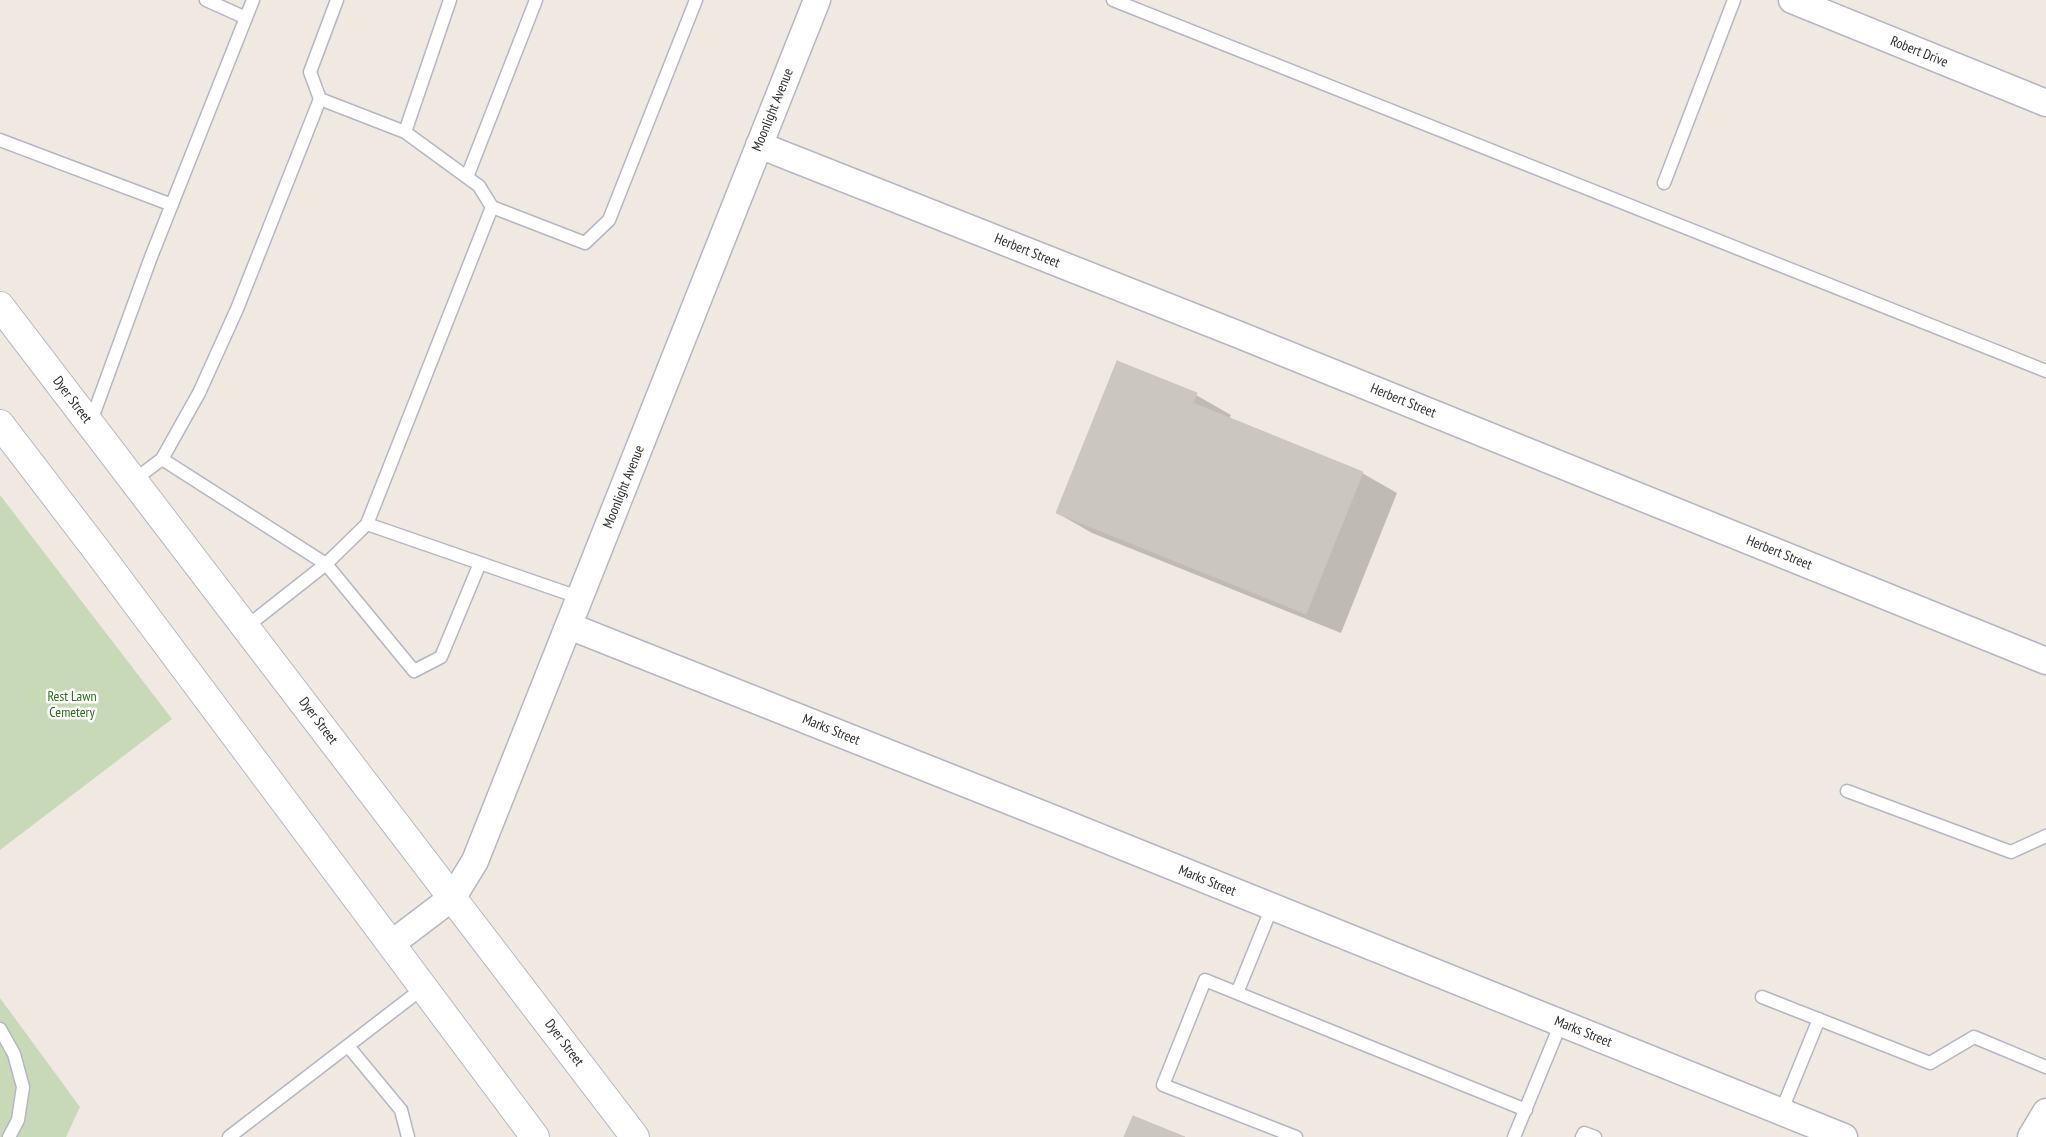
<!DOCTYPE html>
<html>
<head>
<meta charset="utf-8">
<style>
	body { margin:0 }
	canvas { display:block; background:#efe9e1 }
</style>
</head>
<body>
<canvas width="2046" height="1137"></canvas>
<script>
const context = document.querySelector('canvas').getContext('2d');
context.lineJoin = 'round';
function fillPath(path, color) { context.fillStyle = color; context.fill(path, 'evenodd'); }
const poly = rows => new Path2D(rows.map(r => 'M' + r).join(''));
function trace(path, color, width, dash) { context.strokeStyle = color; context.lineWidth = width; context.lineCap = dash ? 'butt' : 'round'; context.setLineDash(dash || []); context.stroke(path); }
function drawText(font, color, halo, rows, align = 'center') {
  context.font = font + ' "PT Sans Narrow",sans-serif'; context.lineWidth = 5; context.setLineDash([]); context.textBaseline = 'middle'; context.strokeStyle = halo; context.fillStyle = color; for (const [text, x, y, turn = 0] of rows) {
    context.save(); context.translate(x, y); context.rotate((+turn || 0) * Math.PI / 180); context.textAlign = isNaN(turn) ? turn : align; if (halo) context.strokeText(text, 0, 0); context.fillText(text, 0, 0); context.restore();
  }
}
const cemetery = poly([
	[0,495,172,719,0,850],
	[0,998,80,1107,66,1137,0,1137]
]);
const shadow = poly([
	[1196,395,1231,415,1229,419,1362,473,1397,493,1341,633,1092,533,1057,513]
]);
const building = poly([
	[1117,361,1197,393,1193,403,1363,472,1306,614,1056,513,1117,361],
	[1133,1116,1185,1137,1124,1137,1133,1116]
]);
const service = poly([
	[206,0,246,18],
	[1113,0,2046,371],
	[320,99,405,132,450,0],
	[405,132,479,186,492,207,585,243,609,220,696,0],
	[0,140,172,205],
	[467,177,536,0],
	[1664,183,1734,0],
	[90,424,151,257,253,0],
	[162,459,199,393,237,309,320,99,310,72,337,0],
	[134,480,162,459,326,564,414,671,441,657,480,563],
	[367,524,492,207],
	[246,627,326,564,367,524,581,598],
	[1847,791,2011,852,2046,836],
	[1272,907,1237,993,1526,1110],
	[1237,993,1205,980,1163,1085,1296,1137],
	[1762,997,1930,1063,1974,1037,2046,1067],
	[0,1029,14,1054,23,1087,18,1120,9,1137],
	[348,1046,401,1110,408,1137],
	[1781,1112,1819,1019],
	[229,1137,423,988],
	[1514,1137,1561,1023],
	[1582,1137,1584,1133,1595,1137]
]);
const minor = poly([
	[1792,0,2046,103],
	[759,145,1237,334,2046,661],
	[569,626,1057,820,1844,1137],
	[391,944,453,897,475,861,817,0],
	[2031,1137,2046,1112]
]);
const secondary = poly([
	[0,306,635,1137],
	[0,424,98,552,535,1137]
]);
const streetNames = [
	["Robert Drive",1919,52,22],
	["Moonlight Avenue",773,110,-68],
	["Herbert Street",1027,251,22],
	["Dyer Street",72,400,53],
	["Herbert Street",1403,401,22],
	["Moonlight Avenue",624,487,-68],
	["Herbert Street",1779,553,22],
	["Dyer Street",318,721,53],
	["Marks Street",831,730,22],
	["Marks Street",1207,881,22],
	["Marks Street",1583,1032,22],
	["Dyer Street",564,1043,53]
];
const parkNames = [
	["Rest Lawn",72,697],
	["Cemetery",72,713]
];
fillPath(cemetery, '#c8d9b8');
fillPath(shadow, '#0003');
fillPath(building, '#cbc7bf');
trace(building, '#cbc5ba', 1);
trace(service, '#b4b7c1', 15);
trace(minor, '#b4b7c1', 29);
trace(secondary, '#b4b7c1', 30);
trace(service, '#fff', 12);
trace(minor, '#fff', 26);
trace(secondary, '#fff', 28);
drawText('14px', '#2e2e2e', '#fff', streetNames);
drawText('14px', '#2c6e1b', '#fff', parkNames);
</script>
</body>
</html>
